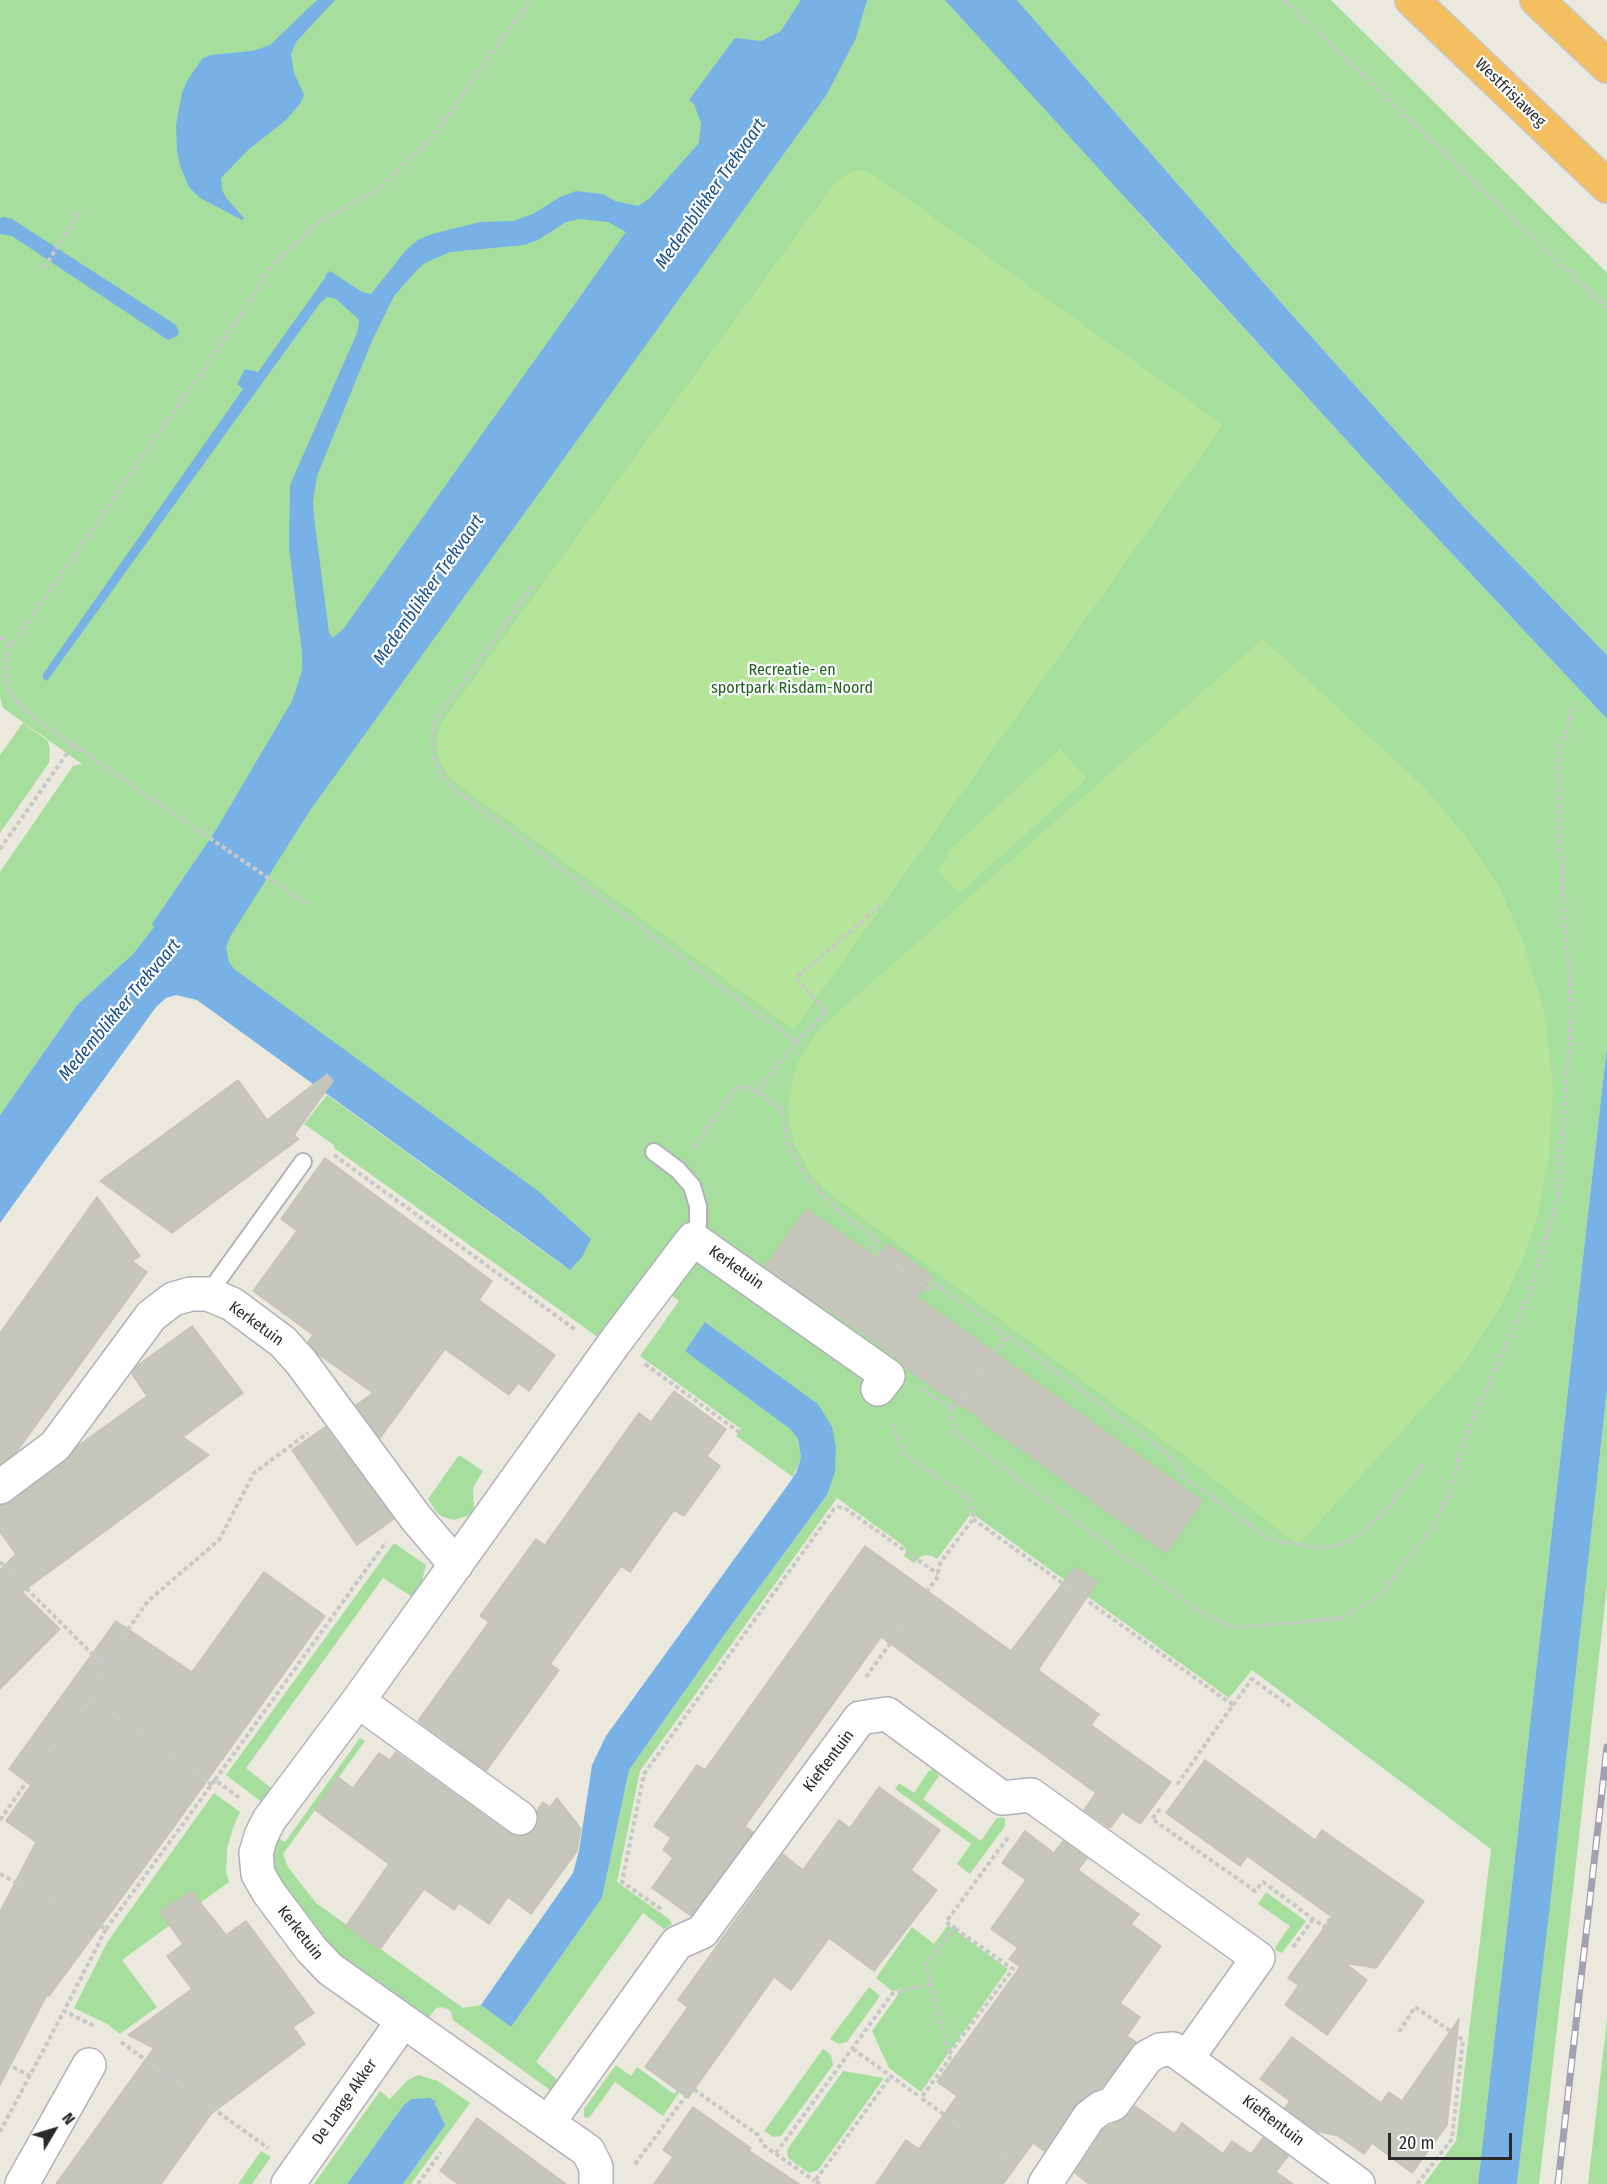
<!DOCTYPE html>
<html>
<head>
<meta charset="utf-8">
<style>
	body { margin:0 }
	#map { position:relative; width:1607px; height:2184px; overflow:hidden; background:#ebe8dd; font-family:"Fira Sans Condensed",sans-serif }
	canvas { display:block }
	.north { position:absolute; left:24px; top:2100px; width:60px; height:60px; -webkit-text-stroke:4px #fff; paint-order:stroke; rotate:52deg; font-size:16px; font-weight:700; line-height:24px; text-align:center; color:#2a2a2a }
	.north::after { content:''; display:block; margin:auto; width:21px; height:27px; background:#2a2a2a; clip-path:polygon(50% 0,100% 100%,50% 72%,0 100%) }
	.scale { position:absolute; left:1388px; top:2133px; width:124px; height:27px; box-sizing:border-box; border:3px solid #2a2a2a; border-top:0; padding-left:8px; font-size:18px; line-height:21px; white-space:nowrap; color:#2a2a2a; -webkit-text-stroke:4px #fff; paint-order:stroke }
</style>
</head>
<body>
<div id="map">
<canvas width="1607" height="2184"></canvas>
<div class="north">N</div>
<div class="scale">20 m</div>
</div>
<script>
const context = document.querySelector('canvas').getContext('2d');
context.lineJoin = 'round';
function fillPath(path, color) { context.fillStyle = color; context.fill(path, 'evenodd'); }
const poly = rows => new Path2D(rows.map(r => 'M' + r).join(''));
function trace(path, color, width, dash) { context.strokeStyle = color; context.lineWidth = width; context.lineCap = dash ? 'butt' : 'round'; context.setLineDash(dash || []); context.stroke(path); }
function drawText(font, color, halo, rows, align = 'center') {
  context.font = font + ' "Fira Sans Condensed",sans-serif'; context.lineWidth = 4.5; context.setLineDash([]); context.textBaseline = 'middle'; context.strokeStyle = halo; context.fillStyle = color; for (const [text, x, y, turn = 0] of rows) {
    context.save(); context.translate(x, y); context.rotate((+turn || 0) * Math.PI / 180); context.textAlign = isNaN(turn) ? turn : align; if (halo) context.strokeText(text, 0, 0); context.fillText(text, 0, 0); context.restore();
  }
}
const green = poly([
	[0,0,961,0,1144,219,1379,476,1607,719,1607,1046,1478,2184,1424,2184,1456,2141,1491,1849,1252,1670,1229,1698,970,1512,970,1515,937,1559,932,1556,926,1555,920,1557,914,1563,904,1556,906,1550,904,1546,837,1498,640,1771,617,1882,669,1919,672,1924,664,1929,643,1913,536,2062,560,2082,554,2088,550,2090,453,2020,451,2012,448,2009,440,2007,435,2009,428,2019,342,1958,332,1949,277,1878,271,1864,276,1836,285,1842,360,1738,365,1741,283,1854,288,1867,316,1903,463,2008,481,2005,511,2027,602,1898,629,1770,730,1627,827,1495,819,1405,705,1322,686,1351,790,1429,798,1439,801,1457,793,1477,736,1436,741,1429,640,1356,679,1301,645,1276,599,1338,334,1148,334,1145,304,1124,327,1095,569,1270,214,956,205,846,153,924,154,927,133,954,77,1005,0,1115,0,872,73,766,82,764,3,708,0,696],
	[1017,0,1331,0,1607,273,1607,655,1461,504,1285,307],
	[23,723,48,741,50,750,49,763,0,833,0,755],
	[1607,1390,1607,1585,1575,1872,1539,2184,1517,2184],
	[459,1455,483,1471,473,1488,474,1510,467,1516,454,1520,443,1517,437,1513,428,1499],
	[394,1543,426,1565,422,1581,414,1595,411,1596,383,1578,246,1768,271,1788,263,1803,226,1775],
	[932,1769,936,1770,939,1776,923,1799,981,1841,996,1819,1001,1817,1005,1819,1005,1826,970,1874,957,1864,971,1844,895,1789,899,1783,914,1793,928,1772],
	[214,1793,240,1812,233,1828,227,1849,226,1871,229,1882,122,1960,157,2007,120,2034,107,2024,74,2008,108,1941],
	[1266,1892,1306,1921,1282,1953,1275,1950,1276,1946,1290,1926,1258,1904],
	[948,1925,1008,1969,921,2092,889,2068,872,2031,902,1989,892,1991,876,1978,912,1927,934,1944],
	[869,1987,880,1996,847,2042,839,2044,830,2039],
	[1607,2020,1607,2184,1588,2184],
	[823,2049,831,2055,833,2065,781,2136,773,2137,764,2131],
	[616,2065,631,2076,637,2067,674,2094,678,2089,680,2091,663,2116,615,2082,592,2114,588,2118,584,2117,584,2109],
	[843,2071,884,2078,818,2170,809,2173,788,2158,787,2150],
	[418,2075,438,2081,470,2103,411,2184,403,2184,428,2149,429,2099,411,2099,403,2106,347,2184,314,2184,380,2091,390,2099,408,2080],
	[261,2151,271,2157,252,2184,238,2184]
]);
const pitch = poly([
	[852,171,864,171,876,176,1223,425,794,1030,451,779,442,765,437,751,437,738,442,722,823,199,837,181],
	[1263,639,1424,787,1466,837,1499,887,1523,941,1545,1014,1553,1091,1549,1156,1537,1218,1523,1259,1501,1306,1465,1362,1301,1542,1294,1542,1182,1454,825,1190,811,1175,795,1146,789,1122,788,1103,796,1066,820,1028],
	[1060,749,1087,779,959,894,937,869,950,857,946,853]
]);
const water = poly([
	[317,0,335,0,296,42,291,54,294,73,304,95,300,104,286,120,248,150,221,178,222,190,226,198,244,218,242,220,200,198,189,187,180,166,177,151,176,125,182,93,187,81,202,59,210,55,252,51,270,45],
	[801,0,867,0,856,38,827,94,311,809,231,935,226,947,229,962,234,969,538,1191,591,1239,582,1257,570,1270,197,1000,176,995,166,998,156,1007,0,1223,0,1115,77,1005,133,954,154,927,152,924,216,830,292,701,302,671,302,653,289,548,290,485,357,333,359,323,359,320,336,299,327,297,320,303,47,681,43,678,43,674,243,389,237,384,245,369,258,372,325,278,326,274,330,271,362,292,371,294,407,249,418,240,432,234,480,222,513,221,533,214,560,197,576,191,603,194,615,201,638,206,650,198,699,143,701,123,694,104,689,100,735,38,761,41,781,31],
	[580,219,608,222,626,232,344,628,333,638,329,633,314,517,313,501,317,476,372,341,394,296,417,270,425,263,450,252,524,245,538,240,566,222],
	[945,0,1017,0,1285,307,1461,504,1607,655,1607,719,1379,476],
	[5,217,12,219,176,325,179,332,178,336,168,340,12,236,0,234,0,218],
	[1607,1046,1607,1390,1549,1913,1517,2184,1478,2184],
	[705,1322,818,1404,832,1427,836,1447,835,1472,827,1495,730,1627,629,1770,602,1898,511,2027,481,2005,573,1873,579,1851,592,1765,606,1736,790,1482,796,1473,801,1457,798,1439,790,1429,685,1351],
	[430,2098,436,2102,435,2104,445,2125,403,2184,347,2184,403,2106,411,2099]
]);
const building = poly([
	[327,1074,333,1081,294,1135,299,1139,172,1233,100,1181,238,1080,267,1120,327,1074],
	[325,1158,492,1281,479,1300,555,1355,529,1391,518,1383,509,1395,445,1349,380,1438,356,1405,373,1393,318,1354,308,1342,313,1335,253,1291,297,1231,281,1219,325,1158],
	[97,1197,140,1256,132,1261,147,1272,17,1451,0,1464,0,1333,97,1197],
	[806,1209,877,1258,888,1244,933,1277,917,1297,1202,1501,1166,1553,982,1422,984,1420,934,1388,903,1366,902,1361,826,1307,824,1308,765,1267,806,1209],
	[192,1326,243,1393,183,1437,209,1455,22,1592,60,1629,0,1689,0,1570,16,1554,0,1532,0,1505,11,1502,66,1461,79,1445,147,1396,132,1374,138,1365,192,1326],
	[674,1391,726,1429,707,1456,720,1466,684,1516,674,1510,630,1572,621,1566,550,1664,559,1670,486,1771,418,1721,489,1622,480,1616,536,1539,545,1545,639,1413,651,1422,674,1391],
	[325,1427,394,1519,357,1545,292,1450,325,1427],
	[865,1546,1011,1651,1075,1567,1097,1582,1038,1670,1099,1714,1091,1725,1171,1782,1140,1824,1122,1812,1110,1828,1084,1810,1096,1793,881,1637,745,1826,753,1832,691,1916,652,1888,673,1858,663,1850,671,1838,654,1826,697,1765,705,1770,865,1546],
	[264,1572,325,1616,173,1828,49,1996,47,1995,0,2085,0,1912,36,1842,6,1821,31,1785,9,1769,116,1621,192,1672,264,1572],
	[396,1752,509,1833,518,1837,527,1835,535,1829,539,1820,537,1811,543,1802,550,1807,557,1798,581,1829,577,1851,531,1914,508,1897,489,1924,459,1903,454,1910,424,1889,380,1949,346,1926,389,1864,315,1810,338,1777,353,1788,379,1753,390,1760,396,1752],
	[1205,1760,1315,1840,1322,1830,1424,1901,1376,1968,1345,1963,1367,1980,1327,2035,1285,2005,1299,1985,1288,1978,1332,1917,1247,1856,1240,1866,1166,1813,1205,1760],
	[879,1787,940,1830,911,1870,937,1890,874,1971,829,1938,791,1990,774,1977,688,2098,645,2067,688,2007,678,2000,783,1854,803,1870,839,1820,850,1828,879,1787],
	[1025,1831,1054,1853,1063,1841,1087,1858,1078,1870,1139,1914,1131,1924,1161,1946,1120,2003,1140,2017,1127,2036,1136,2042,1101,2088,1090,2093,1074,2106,1044,2151,1033,2143,1003,2184,876,2184,906,2140,919,2149,957,2096,937,2082,1020,1967,1009,1959,1018,1948,991,1929,1026,1880,1002,1863,1025,1831],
	[191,1891,226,1935,246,1921,314,2013,293,2027,305,2044,211,2114,161,2184,56,2184,154,2048,128,2035,192,1989,167,1956,183,1944,160,1912,191,1891],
	[1459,2019,1447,2125,1412,2173,1372,2143,1364,2154,1338,2136,1317,2131,1285,2108,1290,2101,1260,2079,1292,2037,1381,2103,1389,2092,1402,2101,1459,2019],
	[1135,2106,1175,2134,1182,2123,1223,2154,1232,2141,1251,2154,1263,2138,1288,2156,1276,2172,1293,2184,1089,2184,1075,2173,1103,2130,1128,2115,1135,2106],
	[693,2107,751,2148,749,2151,799,2184,654,2184,673,2157,663,2150,693,2107],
	[477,2118,566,2184,458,2184,440,2171,477,2118]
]);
const path = poly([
	[1284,0,1607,308],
	[44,268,80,211],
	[533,586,436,720,432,734,433,753,437,765,444,778,451,787,796,1042,757,1092],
	[0,637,11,647],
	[73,745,308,905],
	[0,849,73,745,33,717,15,700,6,681,5,664,11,647,238,319,272,265,320,222,381,187,432,138,530,0],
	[796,1042,826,1012,796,978,880,906],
	[694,1147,733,1092,739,1087,750,1087,779,1108,783,1116,790,1149,807,1178,844,1216,878,1239,873,1247,930,1291,935,1283,1169,1455,1184,1478,1271,1540,1313,1547,1330,1547,1344,1544,1359,1534,1386,1510,1423,1465],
	[334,1155,576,1330],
	[645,1364,739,1432],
	[922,1389,951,1408,958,1405,1007,1336],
	[951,1408,954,1432,1199,1611,1233,1628,1343,1618,1380,1595,1430,1530,1448,1497,1466,1434,1528,1297,1557,1202,1572,1011,1563,902,1558,757,1575,702],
	[892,1423,904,1454,972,1501,973,1519,940,1563,937,1578,927,1591],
	[973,1519,1233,1705,1176,1786],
	[0,1562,104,1666],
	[866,1677,911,1614],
	[1233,1705,1252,1679,1290,1706],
	[215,1780,386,1542],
	[212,1785,93,1699,106,1661,148,1601,219,1540,254,1473,308,1433],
	[1160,1809,1152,1819,1255,1891,1263,1882,1324,1927,1350,1891],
	[0,1820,44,1757,70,1724,93,1699],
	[0,1874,106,1929,64,2011,94,2026],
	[661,1909,622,1882,644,1774,834,1509,838,1507,846,1509,938,1574],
	[106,1929,215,1780,240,1798],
	[1293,1947,1313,1919],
	[1399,2032,1415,2007,1463,2040,1452,2139,1417,2184],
	[121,2042,268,2148],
	[853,2049,920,2097],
	[949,2054,1013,1969,954,1928],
	[0,2060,30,2076],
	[0,2132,64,2011],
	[974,2136,921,2098,950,2058,926,1965,954,1927,946,1922,1009,1836],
	[997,2152,1014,2163],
	[776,2153,892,1994,931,1983],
	[635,2164,692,2088,758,2135,763,2145,815,2181],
	[418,2184,441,2152],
	[820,2184,815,2181,890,2077],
	[990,2184,1007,2159]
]);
const lane = poly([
	[654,1152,678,1170,692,1186,698,1206,698,1224,693,1239],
	[208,1294,303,1162]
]);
const street = poly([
	[0,1487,55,1446,151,1316,173,1299,191,1294,208,1294,232,1304,283,1342,301,1362,416,1518,456,1565],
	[358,1701,520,1818],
	[548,2123,330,1969,311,1949,269,1893,258,1874,256,1853,261,1836,269,1820,358,1701,615,1342,693,1239,888,1376,878,1389],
	[22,2184,89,2065],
	[288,2184,403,2021],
	[596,2184,596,2167,588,2151,548,2123,677,1943,702,1932,860,1718,887,1714,1002,1798,1031,1795,1258,1958,1187,2058],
	[1045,2184,1089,2117,1101,2108,1113,2104,1147,2057,1160,2050,1173,2049,1358,2184]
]);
const highway = poly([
	[1412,0,1607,186],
	[1537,0,1607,66]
]);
const rail = poly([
	[1558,2184,1607,1747]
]);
const streetNames = [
	["Westfrisiaweg",1510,93,44],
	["Kerketuin",736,1268,35],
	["Kerketuin",256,1324,36],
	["Kieftentuin",829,1761,-53],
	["Kerketuin",300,1933,52],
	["De Lange Akker",345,2102,-55],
	["Kieftentuin",1273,2121,37]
];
const parkNames = [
	["Recreatie- en",792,671],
	["sportpark Risdam-Noord",792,689]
];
const waterNames = [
	["Medemblikker Trekvaart",711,194,-55],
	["Medemblikker Trekvaart",429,590,-55],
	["Medemblikker Trekvaart",120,1010,-50]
];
fillPath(green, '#a6de9d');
fillPath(pitch, '#b5e59a');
fillPath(water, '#77b1e6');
fillPath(building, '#c7c6bc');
trace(building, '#c6c4b7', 1.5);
trace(lane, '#b1b1bd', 20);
trace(street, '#b1b1bd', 36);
trace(highway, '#c8c8c8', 36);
trace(path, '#c8c8c8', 4, [4.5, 3]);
trace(lane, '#fff', 16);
trace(street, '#fff', 33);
trace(highway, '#f3bf61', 33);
trace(rail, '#a2a0b3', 7);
trace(rail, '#fff', 4.5, [14]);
drawText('16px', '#2a2a2a', '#fff', streetNames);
drawText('16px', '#1f621f', '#fff', parkNames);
drawText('italic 18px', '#174d92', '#fff', waterNames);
</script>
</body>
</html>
